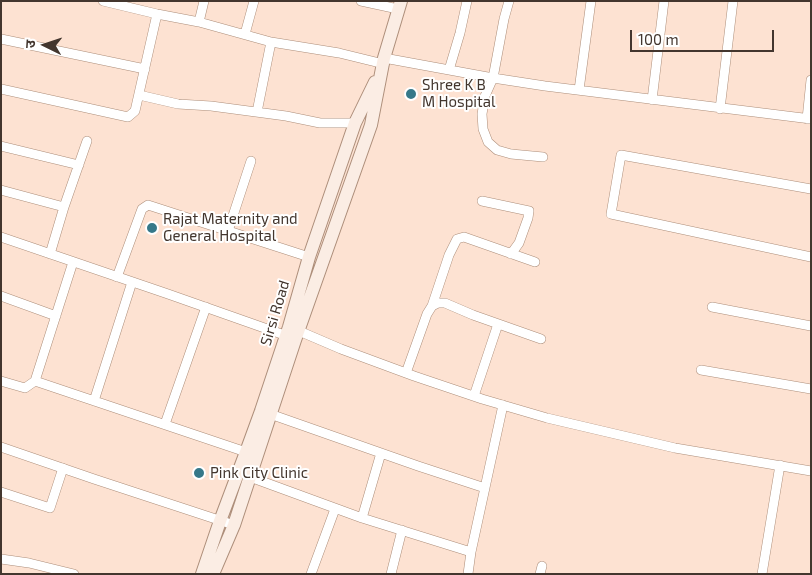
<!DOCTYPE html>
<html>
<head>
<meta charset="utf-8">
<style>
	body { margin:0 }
	#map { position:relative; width:812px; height:575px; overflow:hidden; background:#fde2d2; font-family:"Exo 2","Noto Sans Devanagari",sans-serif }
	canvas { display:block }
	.frame { position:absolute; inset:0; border:2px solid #43362e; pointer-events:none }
	.north { position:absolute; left:20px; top:20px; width:50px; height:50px; -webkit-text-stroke:4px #fff; paint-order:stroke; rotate:274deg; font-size:14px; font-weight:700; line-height:20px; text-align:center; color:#43362e }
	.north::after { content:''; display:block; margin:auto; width:18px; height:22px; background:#43362e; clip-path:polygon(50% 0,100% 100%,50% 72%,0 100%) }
	.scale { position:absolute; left:630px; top:30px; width:144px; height:22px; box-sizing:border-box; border:2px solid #43362e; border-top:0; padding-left:6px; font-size:15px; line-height:18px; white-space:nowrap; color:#43362e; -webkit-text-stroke:4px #fff; paint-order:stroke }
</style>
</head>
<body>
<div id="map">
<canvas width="812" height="575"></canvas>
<div class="frame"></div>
<div class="north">उ</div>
<div class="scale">100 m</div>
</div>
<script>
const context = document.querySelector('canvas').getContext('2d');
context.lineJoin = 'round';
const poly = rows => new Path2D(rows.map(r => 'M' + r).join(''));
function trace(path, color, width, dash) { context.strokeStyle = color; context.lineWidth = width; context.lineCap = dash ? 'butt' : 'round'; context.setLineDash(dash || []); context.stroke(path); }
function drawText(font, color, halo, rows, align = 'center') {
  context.font = font + ' "Exo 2",sans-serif'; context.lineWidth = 4; context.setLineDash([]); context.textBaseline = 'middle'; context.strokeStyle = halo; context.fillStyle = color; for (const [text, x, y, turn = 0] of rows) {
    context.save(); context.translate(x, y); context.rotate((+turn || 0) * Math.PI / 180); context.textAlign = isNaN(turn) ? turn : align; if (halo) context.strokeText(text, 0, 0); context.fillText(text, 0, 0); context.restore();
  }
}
const minor = poly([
	[103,1,157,14,199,22,271,42,339,53,384,64],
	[361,1,398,9],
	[509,1,504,19,493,78,485,96,482,114,483,129,488,142,497,150,511,154,543,157],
	[199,22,204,1],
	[245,34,254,1],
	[1,39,145,69],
	[384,58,493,78,545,86,811,119],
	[449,70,460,33,467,1],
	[1,89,128,117,135,111,157,14],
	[579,90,591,1],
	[139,95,178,104,211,106,286,116,320,123,355,123],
	[652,100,664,1],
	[720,109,733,1],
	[257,112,271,42],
	[807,119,811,80],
	[1,146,79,165],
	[811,189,621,155,611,214,811,257],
	[1,190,64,207],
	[482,201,529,211,528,218,519,243,511,254],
	[228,231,251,161],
	[1,237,168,294,290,337],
	[50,254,64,207,87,141],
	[73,262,35,381,246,452],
	[117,277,142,209,148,205,309,257],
	[1,296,56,316],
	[432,306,449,255,457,239,464,237,535,262],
	[712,307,811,326],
	[299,331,341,349,414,376,482,399,547,418,675,448,811,471],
	[701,370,811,389],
	[406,373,427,314,432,306,438,303,445,303,473,315,541,339],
	[1,381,25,388,35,381],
	[474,396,498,324],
	[94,401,132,282],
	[270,414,418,466,485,488],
	[165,424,206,307],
	[1,447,94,479,234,525],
	[250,477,362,518,471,552],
	[1,492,50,508,63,468],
	[362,518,381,453],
	[1,559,29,563,74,574],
	[311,574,335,509],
	[391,574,402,530],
	[468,574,471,552,503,405],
	[540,574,542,566],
	[762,574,780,465]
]);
const secondary = poly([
	[202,574,220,521,246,452,261,411,289,327,309,257,355,123,375,82],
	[213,574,234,525,295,340,371,125,384,58,401,1]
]);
const markers = [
	[411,94,6,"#367889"],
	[152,228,6,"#367889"],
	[199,473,6,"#367889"]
];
const poiNames = [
	["Shree K B",422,85],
	["M Hospital",422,102],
	["Rajat Maternity and",163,219],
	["General Hospital",163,236],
	["Pink City Clinic",210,473]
];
const streetNames = [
	["Sirsi Road",275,313,-73]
];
trace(minor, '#ad8e7a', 10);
trace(secondary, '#ad8e7a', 14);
trace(minor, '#fff', 9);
trace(secondary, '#fbede4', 12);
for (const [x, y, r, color] of markers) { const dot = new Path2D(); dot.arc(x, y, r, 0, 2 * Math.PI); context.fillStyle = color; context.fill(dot); trace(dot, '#fff', 2); }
drawText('15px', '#43362e', '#fff', poiNames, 'left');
drawText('15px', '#43362e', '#fff', streetNames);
</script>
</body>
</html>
